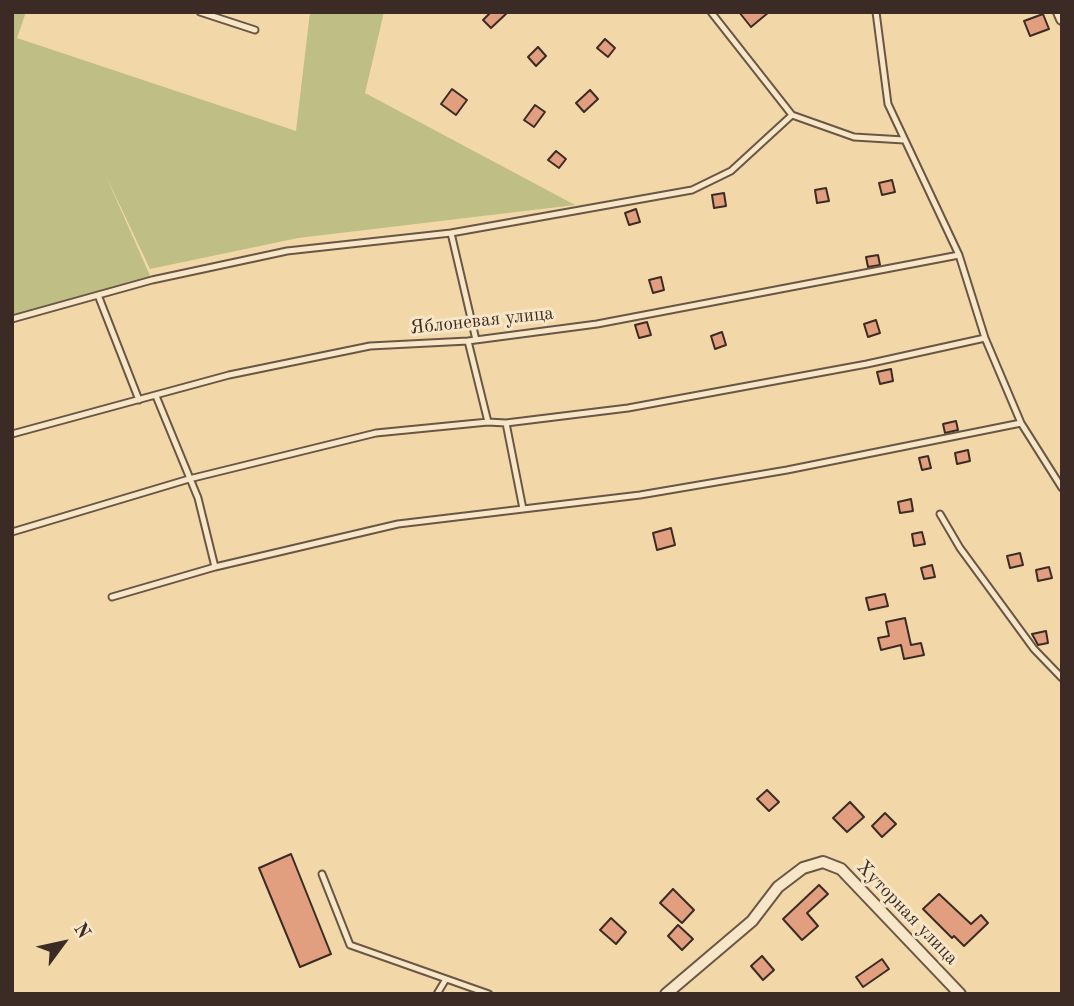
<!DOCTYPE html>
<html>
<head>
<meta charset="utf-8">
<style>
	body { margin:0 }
	#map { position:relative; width:1074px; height:1006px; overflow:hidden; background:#f2d8a9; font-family:"Old Standard TT",serif }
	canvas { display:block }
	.frame { position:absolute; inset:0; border:14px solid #3c2b24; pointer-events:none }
	.north { position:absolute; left:28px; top:908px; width:70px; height:70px; -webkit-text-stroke:5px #f7e6c7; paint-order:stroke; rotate:57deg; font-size:19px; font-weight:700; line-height:28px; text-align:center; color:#3c2b24 }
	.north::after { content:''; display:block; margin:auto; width:24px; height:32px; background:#3c2b24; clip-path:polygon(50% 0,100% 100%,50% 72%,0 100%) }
</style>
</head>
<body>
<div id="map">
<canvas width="1074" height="1006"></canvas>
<div class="frame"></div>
<div class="north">N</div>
</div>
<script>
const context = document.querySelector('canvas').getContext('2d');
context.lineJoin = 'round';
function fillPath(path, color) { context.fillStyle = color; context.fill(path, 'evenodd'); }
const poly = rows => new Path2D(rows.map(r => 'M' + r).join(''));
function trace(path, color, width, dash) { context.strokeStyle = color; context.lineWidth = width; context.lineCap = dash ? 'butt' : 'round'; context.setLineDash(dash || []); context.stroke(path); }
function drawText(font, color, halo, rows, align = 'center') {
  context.font = font + ' "Old Standard TT",serif'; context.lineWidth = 6; context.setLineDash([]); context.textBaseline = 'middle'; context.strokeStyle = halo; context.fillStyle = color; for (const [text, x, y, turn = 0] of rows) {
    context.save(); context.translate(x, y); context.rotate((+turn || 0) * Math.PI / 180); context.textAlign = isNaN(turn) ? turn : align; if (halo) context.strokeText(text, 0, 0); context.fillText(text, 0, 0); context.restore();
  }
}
const green = poly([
	[12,12,26,12,17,38,296,131,310,12,384,12,365,93,575,205,298,238,150,269,105,174,152,280,12,319]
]);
const building = poly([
	[491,12,508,12,491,28,483,20,491,12],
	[739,12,769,12,751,27,739,12],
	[1043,14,1049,29,1030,36,1024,21,1043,14],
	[605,39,615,48,608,57,597,48,605,39],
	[538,47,546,56,536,66,528,57,538,47],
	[452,89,467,100,456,115,441,104,452,89],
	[590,90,598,99,584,112,576,103,590,90],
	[535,105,545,112,534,127,524,120,535,105],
	[556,151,566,159,559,168,548,160,556,151],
	[892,180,895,192,882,195,879,183,892,180],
	[826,188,829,201,817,203,815,190,826,188],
	[724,193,726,206,714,208,712,195,724,193],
	[636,209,640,222,629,225,625,213,636,209],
	[878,255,880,265,868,267,866,257,878,255],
	[661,277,664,290,653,293,649,280,661,277],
	[876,320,880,333,868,337,864,324,876,320],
	[647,322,651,335,639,338,635,325,647,322],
	[722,332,726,345,715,349,711,336,722,332],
	[891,369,893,381,880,384,877,372,891,369],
	[956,421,958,430,945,433,943,424,956,421],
	[968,450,970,461,957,464,955,453,968,450],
	[928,456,931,468,922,470,919,458,928,456],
	[911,499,913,511,900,513,898,502,911,499],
	[671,528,675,545,657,550,653,533,671,528],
	[922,532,925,544,914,546,912,534,922,532],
	[1020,553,1023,565,1010,568,1007,556,1020,553],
	[932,565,935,577,924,579,921,568,932,565],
	[1049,567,1052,578,1038,581,1036,570,1049,567],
	[885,594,888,606,869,610,866,598,885,594],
	[905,618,911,645,921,643,924,655,904,659,901,645,881,650,878,638,889,636,886,622,905,618],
	[1046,631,1048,643,1038,645,1032,634,1046,631],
	[767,790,779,802,769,811,757,799,767,790],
	[850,802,864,817,847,832,833,818,850,802],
	[885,813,896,824,882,837,872,826,885,813],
	[291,854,331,954,300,967,259,868,291,854],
	[819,885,828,894,807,913,818,926,802,940,783,919,819,885],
	[673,889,694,910,682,923,660,903,673,889],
	[939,894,971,924,981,915,988,923,964,946,954,936,952,938,923,909,939,894],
	[611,918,626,932,616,944,600,930,611,918],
	[678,925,693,939,682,950,668,936,678,925],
	[762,956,774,970,763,980,751,966,762,956],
	[882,959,889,969,863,987,856,977,882,959]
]);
const service = poly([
	[200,12,255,30],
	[711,12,792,115],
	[876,12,888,104,959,255,985,338,1021,423,1062,488],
	[451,233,476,340],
	[98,295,139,400],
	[12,319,152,280,287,251,451,233,692,190,731,171,792,115,854,137,904,140],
	[468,341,488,422],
	[156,396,198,498,215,567],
	[506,423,523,509],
	[12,434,229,375,370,346,468,341,597,324,959,255],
	[940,514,960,548,1034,649,1062,678],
	[12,532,189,479,376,433,488,422,506,423,628,408,867,364,985,338],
	[112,597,215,567,398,524,640,495,787,470,1021,423],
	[322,874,350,945,489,994],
	[437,994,446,979]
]);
const minor = poly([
	[1059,12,1062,19],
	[666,994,752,921,778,887,803,868,823,862,841,869,960,994]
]);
const streetNames = [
	["Яблоневая улица",482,321,-6],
	["Хуторная улица",907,913,46]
];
fillPath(green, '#bebe85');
fillPath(building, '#e19f80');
trace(building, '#3c2b24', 2);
trace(service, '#6a5645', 9);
trace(minor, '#6a5645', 14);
trace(service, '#f7e6c7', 5);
trace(minor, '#f7e6c7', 10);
drawText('19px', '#3c2b24', '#f7e6c7', streetNames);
</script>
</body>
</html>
